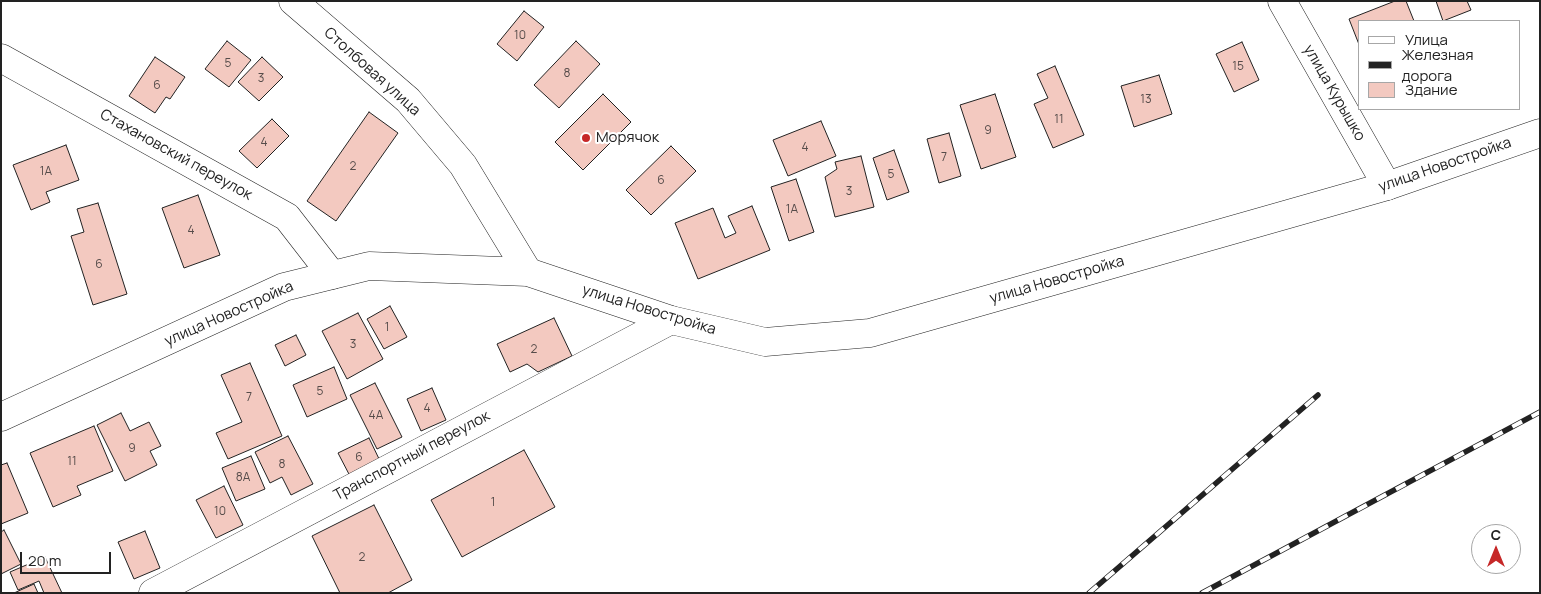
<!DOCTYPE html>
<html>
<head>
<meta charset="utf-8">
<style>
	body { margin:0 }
	#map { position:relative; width:1541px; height:594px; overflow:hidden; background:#fff; font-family:Manrope,sans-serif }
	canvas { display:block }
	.frame { position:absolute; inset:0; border:2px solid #222; pointer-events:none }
	.legend { position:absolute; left:1358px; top:20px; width:162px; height:90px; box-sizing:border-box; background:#fff; border:1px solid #a7a7a7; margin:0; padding:6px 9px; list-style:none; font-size:15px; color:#222 }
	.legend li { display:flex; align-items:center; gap:10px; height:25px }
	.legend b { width:25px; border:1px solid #a7a7a7 }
	.north { position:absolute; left:1471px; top:524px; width:50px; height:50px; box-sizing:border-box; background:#fff; border:1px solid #a7a7a7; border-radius:50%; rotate:0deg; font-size:14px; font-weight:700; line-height:20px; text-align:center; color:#222 }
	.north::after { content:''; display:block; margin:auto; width:18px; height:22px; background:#c62828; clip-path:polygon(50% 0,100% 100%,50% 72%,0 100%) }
	.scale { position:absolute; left:20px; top:552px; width:91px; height:22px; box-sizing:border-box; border:2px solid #222; border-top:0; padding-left:6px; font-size:15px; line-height:18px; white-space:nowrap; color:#222; -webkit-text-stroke:4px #fff; paint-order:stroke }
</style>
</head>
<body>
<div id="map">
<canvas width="1541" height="594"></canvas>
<div class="frame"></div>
<ul class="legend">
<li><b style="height:6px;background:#fff"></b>Улица</li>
<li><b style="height:6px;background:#222"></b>Железная дорога</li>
<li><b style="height:14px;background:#f3c9c0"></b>Здание</li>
</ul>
<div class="north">С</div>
<div class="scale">20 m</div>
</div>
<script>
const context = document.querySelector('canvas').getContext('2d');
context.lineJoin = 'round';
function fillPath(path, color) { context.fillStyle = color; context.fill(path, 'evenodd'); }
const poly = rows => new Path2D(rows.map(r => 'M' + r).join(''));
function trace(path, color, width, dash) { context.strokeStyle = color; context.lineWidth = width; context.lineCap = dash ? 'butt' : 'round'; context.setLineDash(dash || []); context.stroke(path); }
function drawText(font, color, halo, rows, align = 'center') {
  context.font = font + ' Manrope,sans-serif'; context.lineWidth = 4; context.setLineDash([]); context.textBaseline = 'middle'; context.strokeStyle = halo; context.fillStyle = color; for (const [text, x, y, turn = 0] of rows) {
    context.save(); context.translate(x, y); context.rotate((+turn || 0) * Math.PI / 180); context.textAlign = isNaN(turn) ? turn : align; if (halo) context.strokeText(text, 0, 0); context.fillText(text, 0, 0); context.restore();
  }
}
const building = poly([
	[1395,1,1406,1,1414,21,1360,21,1360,47,1349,19,1395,1],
	[1436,1,1467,1,1471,10,1443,21,1436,1],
	[524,11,544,27,517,61,497,44,524,11],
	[227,41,251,60,229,87,205,69,227,41],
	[576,41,600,64,559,108,534,85,576,41],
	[1242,42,1259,80,1234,92,1216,54,1242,42],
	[155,57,185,77,170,99,166,97,155,113,129,96,155,57],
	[262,57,283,77,259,101,238,82,262,57],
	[1055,66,1084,135,1053,148,1034,104,1048,98,1037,74,1055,66],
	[1159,75,1172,114,1134,127,1121,86,1159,75],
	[603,94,631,122,583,170,555,142,603,94],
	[995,94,1016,157,981,169,960,105,995,94],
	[369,112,398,133,336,221,307,201,369,112],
	[272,119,289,136,257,168,239,151,272,119],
	[821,121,836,156,788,176,773,140,821,121],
	[949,133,961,176,939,183,927,139,949,133],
	[66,145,79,180,46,192,50,202,31,210,13,165,66,145],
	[671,146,696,171,651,215,626,190,671,146],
	[894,150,909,192,887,200,873,158,894,150],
	[861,156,874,207,835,217,825,177,837,169,835,162,861,156],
	[796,179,814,232,789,241,771,187,796,179],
	[198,195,220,255,184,268,162,208,198,195],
	[98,203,127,294,93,305,71,236,84,232,77,209,98,203],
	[752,206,770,250,698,279,675,223,713,208,725,238,736,233,728,216,752,206],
	[390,306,407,337,384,349,367,319,390,306],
	[358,313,383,359,347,379,322,331,358,313],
	[554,318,572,356,538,372,527,364,510,372,497,344,554,318],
	[296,335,306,355,285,366,275,345,296,335],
	[250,363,282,436,228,459,216,433,242,422,221,375,250,363],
	[334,367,347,399,307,417,293,385,334,367],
	[375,383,402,437,377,449,350,395,375,383],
	[432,388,446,420,421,431,407,399,432,388],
	[121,413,130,431,149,422,161,446,150,451,157,465,125,481,97,425,121,413],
	[94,426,113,471,77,486,81,495,53,507,30,453,94,426],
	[288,436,313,484,291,495,282,477,270,483,255,452,288,436],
	[369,438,381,463,351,478,338,453,369,438],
	[524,450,555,507,462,557,431,500,524,450],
	[251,456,265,489,236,501,222,468,251,456],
	[7,463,28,513,1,524,1,465,7,463],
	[224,486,243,525,216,538,196,500,224,486],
	[374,505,412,580,388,593,340,593,312,536,374,505],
	[4,530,21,564,1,574,1,532,4,530],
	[145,531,160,568,134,579,118,542,145,531],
	[45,557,62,593,44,593,39,581,18,590,10,572,45,557],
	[34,584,38,593,14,593,34,584]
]);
const minor = poly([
	[293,1,408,100,463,165,528,272],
	[1282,1,1387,186],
	[1,58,287,217,332,275],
	[153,593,671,320]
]);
const major = poly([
	[1,417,284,287,369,266,528,272,671,320,765,342,870,333,1387,186,1540,133]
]);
const rail = poly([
	[1089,593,1318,395],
	[1202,593,1540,412]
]);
const markers = [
	[586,138,5,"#c62828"]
];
const numberNames = [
	["10",520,36],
	["5",228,64],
	["15",1238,67],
	["8",567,74],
	["3",261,79],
	["6",157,86],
	["13",1146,100],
	["11",1059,120],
	["9",988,131],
	["4",264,143],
	["4",805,148],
	["7",944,158],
	["2",353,167],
	["1А",46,172],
	["5",891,175],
	["6",661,181],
	["3",849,192],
	["1А",792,210],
	["4",191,231],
	["6",99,265],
	["1",387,328],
	["3",353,345],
	["2",534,350],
	["5",320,392],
	["7",249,398],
	["4",427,409],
	["4А",376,416],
	["9",132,449],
	["6",359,458],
	["11",72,462],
	["8",282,465],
	["8А",243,478],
	["1",493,503],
	["10",220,512],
	["2",362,558]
];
const streetNames = [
	["Столбовая улица",372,72,42],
	["улица Курышко",1334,93,60],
	["Стахановский переулок",176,155,29],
	["улица Новостройка",1445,165,-19],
	["улица Новостройка",1057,280,-16],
	["улица Новостройка",649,310,17],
	["улица Новостройка",229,314,-24],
	["Транспортный переулок",412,456,-28]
];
const poiNames = [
	["Морячок",596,138]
];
fillPath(building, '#f3c9c0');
trace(building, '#222', 1);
trace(minor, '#222', 29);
trace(major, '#222', 29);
trace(minor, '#fff', 28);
trace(major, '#fff', 28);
trace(rail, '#222', 5.5);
trace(rail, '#fff', 4, [11]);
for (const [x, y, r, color] of markers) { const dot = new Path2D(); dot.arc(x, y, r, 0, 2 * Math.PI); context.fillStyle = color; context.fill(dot); trace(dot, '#fff', 2); }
drawText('12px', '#564c4a', null, numberNames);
drawText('15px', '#222', '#fff', streetNames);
drawText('15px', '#222', '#fff', poiNames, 'left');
</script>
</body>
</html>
